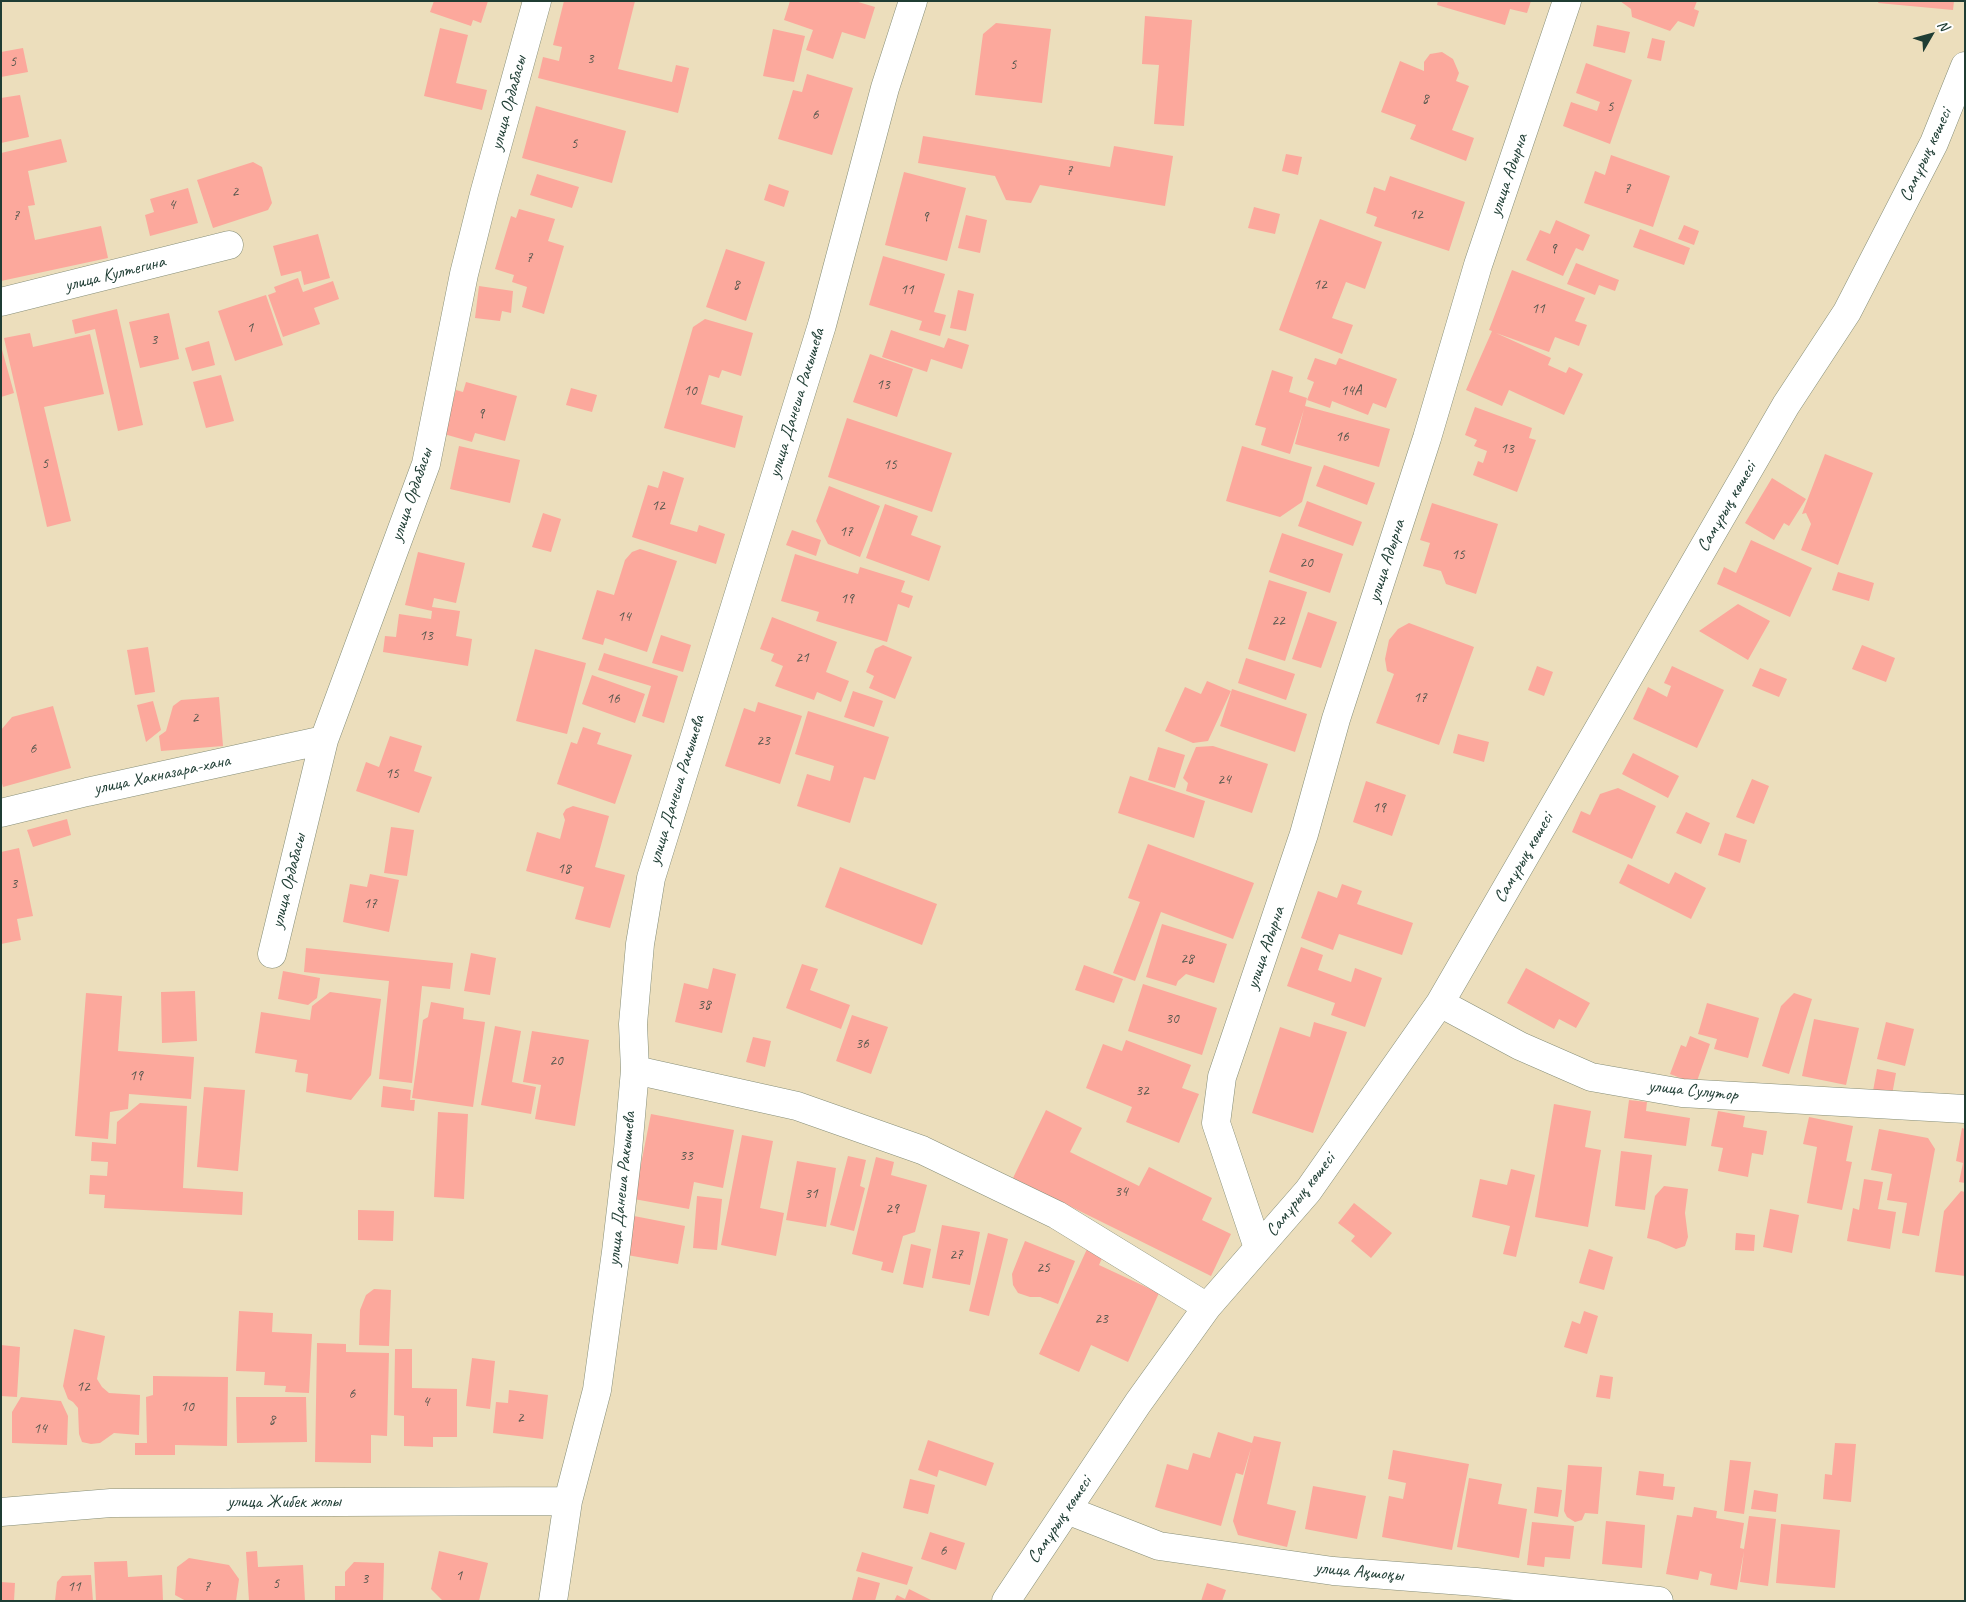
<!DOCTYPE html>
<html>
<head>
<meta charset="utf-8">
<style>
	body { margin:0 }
	#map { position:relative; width:1966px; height:1602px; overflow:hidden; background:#ecdebc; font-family:Caveat,sans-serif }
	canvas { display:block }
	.frame { position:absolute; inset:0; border:2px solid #1f3d34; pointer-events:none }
	.north { position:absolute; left:1906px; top:10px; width:50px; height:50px; -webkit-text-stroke:4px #fff; paint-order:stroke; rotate:52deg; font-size:14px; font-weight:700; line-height:20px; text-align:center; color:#1f3d34 }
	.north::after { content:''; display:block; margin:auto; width:18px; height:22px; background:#1f3d34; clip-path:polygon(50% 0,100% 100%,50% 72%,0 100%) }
</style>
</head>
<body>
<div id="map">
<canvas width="1966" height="1602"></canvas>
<div class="frame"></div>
<div class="north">N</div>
</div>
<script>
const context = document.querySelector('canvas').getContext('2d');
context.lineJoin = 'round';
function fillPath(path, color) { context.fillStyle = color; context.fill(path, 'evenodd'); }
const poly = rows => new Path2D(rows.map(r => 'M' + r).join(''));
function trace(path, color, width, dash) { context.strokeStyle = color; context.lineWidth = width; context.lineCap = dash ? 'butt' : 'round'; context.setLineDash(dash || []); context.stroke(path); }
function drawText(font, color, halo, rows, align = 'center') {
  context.font = font + ' Caveat,sans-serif'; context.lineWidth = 4; context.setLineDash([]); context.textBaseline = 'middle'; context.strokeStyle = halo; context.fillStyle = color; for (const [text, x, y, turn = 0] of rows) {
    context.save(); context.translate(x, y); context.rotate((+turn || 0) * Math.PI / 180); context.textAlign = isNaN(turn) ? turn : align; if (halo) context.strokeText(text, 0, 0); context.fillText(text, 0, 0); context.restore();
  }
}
const building = poly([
	[434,1,488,1,481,23,473,20,471,26,430,12],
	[564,1,635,1,618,69,672,82,676,65,689,68,678,113,538,78,543,57,559,61,562,47,553,45],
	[790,1,855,1,875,7,865,39,842,32,833,59,806,50,813,30,784,20],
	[1438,1,1531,1,1527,13,1510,9,1505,25,1437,5],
	[1620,1,1697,1,1694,9,1699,11,1694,27,1678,21,1670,31,1632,17,1631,9],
	[1879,1,1954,1,1953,10,1878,3],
	[1145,16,1192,20,1184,126,1154,124,1159,65,1142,64],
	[996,23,1051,29,1042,103,975,95,983,34],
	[1597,25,1630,32,1625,53,1593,46],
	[440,28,468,35,456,83,487,90,482,110,424,96],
	[773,29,805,36,794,82,763,76],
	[1652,38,1665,41,1661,61,1647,58],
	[23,48,28,72,1,77,1,52],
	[1442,52,1453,59,1459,73,1456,81,1469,86,1452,130,1474,138,1466,161,1410,139,1416,125,1381,112,1400,61,1424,71,1424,62,1430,54],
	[1586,63,1632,80,1610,144,1563,126,1571,102,1597,111,1600,102,1576,93],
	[807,74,853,88,832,155,778,139,793,90,802,92],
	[20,95,29,137,1,143,1,98],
	[536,106,626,131,612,183,522,158],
	[923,136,1110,167,1114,146,1173,156,1165,206,1040,185,1031,203,1006,200,995,176,918,163],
	[61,139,67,162,28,171,35,205,28,206,35,240,101,226,108,258,1,281,1,153],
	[1286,154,1302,157,1298,175,1282,171],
	[1611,155,1670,176,1653,227,1584,203,1595,171,1605,175],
	[253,162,262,167,272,203,268,210,213,228,197,180],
	[904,172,966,188,947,261,885,245],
	[537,174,579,187,572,208,530,195],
	[1390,176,1465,202,1449,251,1374,226,1377,217,1366,213,1374,187,1385,191],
	[769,184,789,191,784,207,764,200],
	[188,188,198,223,150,236,145,215,154,212,150,199],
	[1254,207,1280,214,1275,234,1248,228],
	[519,209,555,219,548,241,564,246,544,314,522,307,527,287,512,282,514,275,495,269,511,216,516,218],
	[966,215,987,220,980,253,958,248],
	[1320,219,1382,242,1365,289,1346,282,1332,318,1353,325,1342,354,1279,330],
	[1556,220,1590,235,1583,251,1576,248,1563,276,1526,260,1540,230,1550,234],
	[1684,225,1699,231,1694,245,1678,239],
	[1640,229,1690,248,1684,265,1633,247],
	[318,234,330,278,304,285,301,271,281,276,273,246],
	[726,249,765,262,746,321,706,307],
	[883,256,945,274,934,312,946,315,940,336,919,330,922,321,869,305],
	[1576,263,1619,280,1615,291,1599,285,1595,295,1567,284],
	[1512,270,1585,298,1575,321,1587,325,1579,346,1555,337,1549,352,1496,333,1551,358,1548,365,1566,373,1569,367,1583,374,1564,415,1509,390,1502,406,1466,390,1492,331,1489,330],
	[298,278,303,292,333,281,339,299,314,308,320,324,283,337,268,295,276,292,274,287],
	[479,286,513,291,511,313,502,311,500,321,475,318],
	[958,290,974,294,966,331,950,328],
	[266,295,283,345,235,361,218,311],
	[117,309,143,425,118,431,95,329,75,334,72,320],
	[169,313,179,359,140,368,129,322],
	[705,319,753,333,741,376,722,370,719,378,709,375,701,404,743,416,735,448,664,428,693,327],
	[891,330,944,348,948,338,969,345,962,369,931,359,927,372,882,357],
	[30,333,33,347,90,334,104,394,44,407,71,521,47,527,4,338],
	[209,341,215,365,192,371,185,348],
	[1,346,14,393,1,397],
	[870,354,913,369,897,417,853,402],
	[1315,358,1336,365,1339,358,1397,379,1386,408,1373,403,1368,415,1332,401,1330,408,1307,400,1314,382,1307,379],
	[1272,370,1293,377,1289,392,1307,398,1305,406,1390,429,1379,467,1295,444,1304,409,1290,454,1261,445,1266,428,1255,425],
	[221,375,234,421,206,428,193,382],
	[466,382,517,396,505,441,475,433,472,442,444,434,456,390,463,392],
	[571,388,597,395,592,412,566,405],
	[1475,407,1532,428,1529,438,1536,440,1517,492,1473,475,1478,461,1483,463,1487,451,1474,446,1477,440,1465,435],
	[847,418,952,453,932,512,828,477],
	[459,446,520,460,510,503,450,489],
	[1242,446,1312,467,1302,502,1280,517,1226,501],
	[1825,454,1873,473,1838,565,1801,550,1811,524,1806,513,1802,514],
	[1324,465,1375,483,1367,505,1316,486],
	[663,471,684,478,670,524,697,532,699,525,725,534,716,564,632,537,648,485,658,488],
	[1772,478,1806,499,1789,526,1784,523,1774,540,1745,523],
	[829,486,880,506,860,557,828,544,816,521],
	[1307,501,1362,522,1353,546,1298,526],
	[1432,503,1498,524,1476,594,1446,584,1441,571,1423,566,1430,543,1420,540],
	[885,504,918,516,911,535,941,546,929,581,866,558],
	[543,513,561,519,551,552,532,547],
	[792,530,821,540,816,556,786,545],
	[1282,533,1343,554,1330,593,1269,572],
	[1751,540,1812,568,1790,617,1717,584,1724,567,1736,573],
	[640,549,677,561,647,652,605,638,603,645,582,639,597,590,614,595,625,560,632,552],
	[418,552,465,563,456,603,434,598,432,607,460,611,456,636,472,639,468,666,383,652,385,636,396,637,399,614,431,619,432,611,405,605],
	[795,554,858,574,860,567,905,581,901,592,913,596,909,608,898,604,887,642,816,621,819,612,781,601],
	[1838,572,1874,583,1869,601,1832,590],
	[1269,580,1307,592,1285,661,1248,649],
	[1738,604,1770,621,1748,660,1699,631],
	[1308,612,1337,622,1321,668,1292,659],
	[772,617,837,642,826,672,849,681,841,702,817,692,814,700,775,686,783,666,771,661,774,654,760,649],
	[1409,623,1474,647,1439,745,1376,723,1394,674,1387,671,1385,659,1389,640,1398,629],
	[661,635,691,645,683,672,652,663],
	[883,645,912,657,895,699,869,688,874,676,866,672,875,649],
	[1862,645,1895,658,1886,682,1852,669],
	[148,647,155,692,135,695,127,650],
	[535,649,586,663,567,734,516,721],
	[604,653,678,676,664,723,642,716,651,686,598,670],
	[1246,658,1295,674,1286,700,1238,683],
	[1537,666,1553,672,1544,696,1528,690],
	[1672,666,1724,690,1697,748,1633,719,1648,687,1667,697,1671,686,1664,683],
	[1760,668,1787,679,1779,697,1752,686],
	[592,675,645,694,635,723,582,704],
	[1207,681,1231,691,1208,741,1193,743,1165,731,1185,687,1201,694],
	[1232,689,1307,714,1295,752,1220,726],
	[853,691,883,701,874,727,844,717],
	[219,697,223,746,161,751,159,736,166,731,173,706,181,700],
	[153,701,161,730,146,742,137,705],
	[758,702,802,716,780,784,725,766,744,708,755,712],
	[53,706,71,768,3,787,1,780,1,730,12,717],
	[808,711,889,737,875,780,864,777,850,823,797,806,807,774,830,781,834,766,795,754],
	[583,727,601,733,597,744,632,755,615,804,557,784,571,742,577,744],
	[1458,734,1489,742,1484,762,1453,753],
	[390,736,422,746,414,771,432,777,419,813,356,791,366,762,379,767],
	[1213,746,1268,764,1252,813,1186,791,1188,783,1183,778,1196,747],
	[1158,747,1185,755,1175,788,1148,780],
	[1633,753,1679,776,1668,798,1622,774],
	[1130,776,1205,801,1194,838,1118,813],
	[1752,779,1769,786,1754,824,1736,817],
	[1366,781,1406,795,1392,836,1353,822],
	[1618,788,1656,806,1632,859,1572,832,1581,811,1590,815,1600,794],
	[573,806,609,816,595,867,625,875,610,928,575,919,584,887,526,871,537,832,560,839,565,820,563,814,566,809],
	[1686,812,1710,823,1701,844,1676,833],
	[67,819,71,835,33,847,27,830],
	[391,827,414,830,407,876,384,873],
	[1725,833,1747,840,1740,863,1718,855],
	[1148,844,1254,883,1233,939,1161,912,1135,981,1113,973,1140,902,1128,898],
	[19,848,33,916,17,919,21,940,1,944,1,852],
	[1628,864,1669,884,1675,872,1706,888,1691,919,1619,883],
	[840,867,937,904,922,945,825,907],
	[370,874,399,880,389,932,343,922,350,884,367,887],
	[1342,884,1362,891,1357,904,1413,923,1402,955,1339,934,1333,950,1301,938,1318,891,1337,898],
	[1162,924,1227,944,1214,983,1186,974,1178,981,1176,986,1146,977],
	[1301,947,1323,955,1318,970,1351,982,1355,968,1382,978,1365,1027,1331,1015,1335,1003,1287,986],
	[306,948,453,963,450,989,422,986,412,1083,379,1079,389,981,304,972],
	[471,953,496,958,490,995,464,991],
	[802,964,818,969,810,990,850,1005,841,1029,786,1008],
	[1084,965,1123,979,1114,1003,1075,990],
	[713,968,736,974,722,1033,675,1022,684,983,708,989],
	[1526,968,1590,1003,1576,1028,1559,1019,1554,1029,1507,1003],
	[283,971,320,978,317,998,308,1005,278,999],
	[1143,984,1217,1008,1202,1055,1128,1031],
	[195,991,197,1041,162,1043,161,992],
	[330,992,381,999,371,1075,351,1100,306,1092,308,1074,295,1072,297,1060,255,1053,261,1012,310,1020,312,1006],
	[86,993,122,996,118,1051,194,1057,191,1099,129,1094,128,1109,110,1112,108,1139,75,1136],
	[1794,993,1812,999,1789,1074,1762,1066,1781,1006],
	[431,1002,464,1008,463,1019,485,1022,473,1107,412,1098,423,1020,428,1017],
	[1707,1003,1759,1018,1748,1058,1714,1049,1717,1039,1698,1034],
	[852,1015,888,1027,871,1074,836,1061],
	[1814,1019,1859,1028,1846,1085,1802,1076],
	[1314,1022,1347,1032,1313,1133,1252,1113,1280,1027,1310,1037],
	[1886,1022,1914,1029,1905,1066,1877,1059],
	[495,1026,521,1031,512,1082,536,1087,531,1114,481,1105],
	[532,1031,589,1040,575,1126,535,1119,541,1085,523,1082],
	[1690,1036,1710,1044,1696,1084,1670,1074,1681,1045,1686,1047],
	[753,1037,771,1041,765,1067,746,1062],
	[1126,1040,1191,1065,1182,1088,1199,1094,1179,1143,1126,1122,1132,1107,1086,1088,1103,1044,1122,1051],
	[1877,1069,1896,1073,1892,1095,1873,1091],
	[383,1086,411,1090,410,1100,415,1100,414,1111,381,1107],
	[204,1087,245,1090,238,1171,197,1167],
	[1629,1100,1647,1102,1646,1111,1690,1118,1686,1146,1624,1138],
	[140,1103,187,1106,183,1188,243,1192,242,1215,104,1208,105,1195,89,1194,90,1175,107,1176,108,1162,91,1161,92,1142,116,1144,117,1122],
	[1554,1104,1591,1111,1585,1147,1601,1150,1588,1227,1535,1217],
	[1046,1110,1082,1128,1070,1152,1139,1186,1149,1167,1212,1198,1202,1220,1231,1234,1211,1276,1013,1178],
	[1718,1111,1745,1116,1743,1127,1767,1131,1763,1155,1752,1153,1748,1177,1718,1171,1723,1148,1711,1146],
	[438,1112,468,1114,464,1199,434,1197],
	[651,1114,734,1130,723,1188,694,1182,689,1209,634,1199],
	[1809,1117,1853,1126,1846,1161,1852,1162,1842,1210,1807,1203,1817,1147,1803,1144],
	[1962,1128,1965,1129,1965,1183,1959,1182,1963,1163,1956,1161],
	[1879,1129,1928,1138,1935,1149,1919,1236,1902,1233,1907,1203,1887,1200,1892,1174,1871,1170],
	[742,1135,773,1141,760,1208,784,1213,776,1256,721,1245],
	[1621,1151,1652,1155,1645,1210,1615,1206],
	[848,1156,866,1160,860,1186,865,1188,854,1231,830,1225],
	[876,1157,894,1162,891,1175,927,1185,915,1232,903,1236,893,1273,881,1270,883,1262,852,1254],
	[797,1161,836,1168,826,1227,786,1220],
	[1511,1169,1535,1175,1516,1257,1503,1254,1510,1226,1472,1217,1480,1179,1507,1185],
	[1864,1179,1883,1182,1878,1209,1896,1212,1890,1249,1847,1241,1853,1208,1859,1210],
	[1664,1186,1688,1189,1685,1213,1688,1237,1685,1246,1676,1249,1658,1241,1647,1238,1655,1196],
	[1961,1191,1965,1192,1965,1276,1935,1272,1944,1211],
	[697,1196,722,1199,717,1250,693,1248],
	[1354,1203,1392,1233,1371,1258,1351,1241,1355,1236,1338,1223],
	[1770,1209,1799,1215,1792,1253,1763,1247],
	[358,1210,394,1211,393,1241,358,1240],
	[634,1216,685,1226,678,1264,627,1255],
	[942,1225,980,1232,970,1285,932,1278],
	[988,1233,1008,1239,989,1316,969,1311],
	[1736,1233,1755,1235,1754,1251,1735,1250],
	[1025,1241,1075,1261,1058,1304,1040,1297,1030,1297,1018,1293,1013,1285,1012,1274],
	[911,1244,931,1249,923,1288,903,1284],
	[1087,1249,1103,1256,1099,1265,1159,1293,1128,1362,1091,1345,1079,1372,1039,1354],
	[1589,1249,1613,1257,1604,1290,1579,1283],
	[374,1289,391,1290,389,1346,359,1345,360,1310,366,1295],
	[239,1311,273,1313,272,1332,312,1334,309,1393,285,1392,286,1386,264,1385,265,1372,236,1371],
	[1584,1311,1598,1316,1587,1354,1564,1347,1572,1321,1580,1324],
	[74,1329,105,1336,97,1379,102,1387,109,1393,140,1395,139,1435,114,1433,100,1443,91,1444,82,1442,79,1434,78,1408,73,1402,68,1399,63,1386],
	[317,1343,346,1344,346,1352,389,1353,387,1436,371,1435,371,1463,315,1462],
	[1,1345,20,1347,17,1397,1,1396],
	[395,1349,412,1349,412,1388,457,1389,457,1437,433,1437,433,1447,404,1446,404,1416,394,1415],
	[472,1358,495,1361,490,1409,466,1406],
	[1600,1375,1613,1377,1610,1399,1596,1397],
	[153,1376,228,1377,227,1446,175,1445,175,1455,135,1455,135,1443,147,1443,146,1397,153,1395],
	[509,1390,548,1395,543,1439,493,1433,496,1402,508,1403],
	[21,1397,61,1401,68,1416,67,1445,12,1443,12,1412],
	[236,1397,306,1397,307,1442,237,1443],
	[1218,1432,1252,1443,1254,1436,1281,1442,1267,1504,1296,1511,1287,1547,1238,1535,1233,1521,1251,1448,1243,1475,1236,1473,1221,1526,1155,1507,1167,1464,1188,1470,1193,1453,1210,1458],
	[928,1440,994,1463,986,1486,939,1470,937,1477,918,1470],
	[1835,1443,1856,1444,1851,1502,1823,1499,1825,1474,1832,1475],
	[1393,1450,1469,1464,1452,1550,1382,1537,1389,1496,1403,1499,1406,1483,1388,1479],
	[1730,1460,1751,1462,1744,1514,1724,1511],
	[1568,1465,1602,1467,1598,1514,1585,1513,1582,1520,1575,1522,1567,1517,1564,1511],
	[1639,1471,1664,1474,1663,1486,1675,1487,1673,1500,1636,1495],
	[1469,1478,1502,1484,1498,1504,1527,1509,1519,1558,1457,1547],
	[910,1479,935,1485,928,1514,903,1508],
	[1313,1486,1366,1496,1357,1539,1305,1529],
	[1537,1487,1562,1490,1558,1517,1534,1513],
	[1754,1490,1778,1494,1776,1512,1751,1509],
	[1694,1507,1717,1511,1716,1518,1744,1523,1740,1548,1744,1549,1749,1516,1776,1519,1768,1586,1740,1582,1744,1551,1737,1590,1710,1585,1712,1574,1700,1571,1698,1580,1666,1574,1677,1515,1692,1517],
	[1606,1521,1645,1525,1642,1568,1602,1564],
	[1532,1522,1574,1526,1570,1559,1545,1557,1544,1567,1527,1565],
	[1781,1524,1840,1530,1835,1588,1776,1583],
	[930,1532,965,1543,956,1570,921,1559],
	[257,1551,258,1567,303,1565,305,1601,249,1601,246,1552],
	[439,1551,488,1563,479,1601,443,1601,431,1589],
	[862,1552,913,1567,907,1585,856,1571],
	[189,1558,229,1565,239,1579,236,1601,186,1601,175,1595,177,1567],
	[127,1561,128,1577,162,1575,163,1601,96,1601,94,1562],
	[354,1562,384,1563,383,1601,335,1601,335,1586,345,1586,345,1572],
	[91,1575,93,1601,55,1601,57,1582,62,1576],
	[858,1577,880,1583,875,1601,852,1600],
	[1,1582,15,1583,14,1601,1,1601],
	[1207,1583,1226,1590,1222,1601,1201,1601],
	[909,1589,933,1601,894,1601,897,1595,905,1599]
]);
const street = poly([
	[1,302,229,245],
	[1,813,87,792,324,740],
	[272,954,324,740,426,464,464,274,484,194,537,1],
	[1440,1003,1520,1046,1591,1077,1682,1093,1965,1109],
	[635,1070,797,1106,922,1150,1057,1215,1207,1307],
	[1258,1248,1216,1123,1222,1077,1304,834,1336,719,1427,438,1478,265,1567,1],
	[1067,1510,1159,1546,1333,1571,1476,1582,1659,1601],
	[1,1512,111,1503,568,1501],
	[553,1601,568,1501,597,1390,616,1252,628,1150,635,1070,633,1024,640,944,651,878,822,325,885,88,913,1],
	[1006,1601,1138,1403,1207,1307,1308,1191,1440,1003,1786,405,1847,312,1934,143,1965,66]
]);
const numberNames = [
	["3",590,59],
	["5",13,62],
	["5",1013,65],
	["8",1425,99],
	["5",1610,107],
	["6",815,115],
	["5",574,144],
	["7",1069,171],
	["7",1627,189],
	["2",235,192],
	["4",172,205],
	["12",1416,215],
	["7",16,216],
	["9",925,217],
	["9",1553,249],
	["7",529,258],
	["8",736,285],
	["12",1320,285],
	["11",907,290],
	["11",1538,309],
	["1",250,328],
	["3",154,340],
	["13",883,385],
	["10",690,391],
	["14А",1351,391],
	["9",481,414],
	["16",1342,437],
	["13",1507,449],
	["5",45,464],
	["15",890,465],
	["12",658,506],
	["17",846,532],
	["15",1458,555],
	["20",1306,563],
	["19",847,599],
	["14",624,617],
	["22",1278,621],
	["13",426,636],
	["21",802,658],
	["17",1420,698],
	["16",613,699],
	["2",195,718],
	["23",763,741],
	["6",33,749],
	["15",392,774],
	["24",1224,780],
	["19",1379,808],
	["18",564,869],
	["3",14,884],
	["17",370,904],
	["28",1187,959],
	["38",704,1005],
	["30",1172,1019],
	["36",862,1044],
	["20",556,1061],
	["19",136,1076],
	["32",1142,1091],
	["33",686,1156],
	["34",1121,1192],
	["31",811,1194],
	["29",892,1209],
	["27",956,1255],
	["25",1043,1268],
	["23",1101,1319],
	["12",83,1387],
	["6",352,1394],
	["4",426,1402],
	["10",187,1407],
	["2",520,1418],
	["8",272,1420],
	["14",40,1429],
	["6",943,1551],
	["1",459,1576],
	["3",365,1579],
	["5",276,1584],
	["11",74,1587],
	["7",207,1587]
];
const streetNames = [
	["улица Ордабасы",509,103,-75],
	["Самұрық көшесі",1926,155,-65],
	["улица Адырна",1509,175,-71],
	["улица Култегина",115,274,-14],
	["улица Данеша Ракышева",797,403,-73],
	["улица Ордабасы",412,495,-71],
	["Самұрық көшесі",1727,507,-60],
	["улица Адырна",1387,561,-72],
	["улица Хакназара-хана",162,775,-12],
	["улица Данеша Ракышева",677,790,-73],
	["Самұрық көшесі",1524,858,-60],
	["улица Ордабасы",289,881,-76],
	["улица Адырна",1266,948,-71],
	["улица Сулутор",1693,1091,6],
	["улица Данеша Ракышева",622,1189,-84],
	["Самұрық көшесі",1301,1195,-52],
	["улица Жибек жолы",284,1502],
	["Самұрық көшесі",1060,1520,-56],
	["улица Ақшоқы",1359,1572,5]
];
fillPath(building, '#fca89c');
trace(street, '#868e78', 29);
trace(street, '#fff', 28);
drawText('15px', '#56584e', null, numberNames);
drawText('18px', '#1f3d34', '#fff', streetNames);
</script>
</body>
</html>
